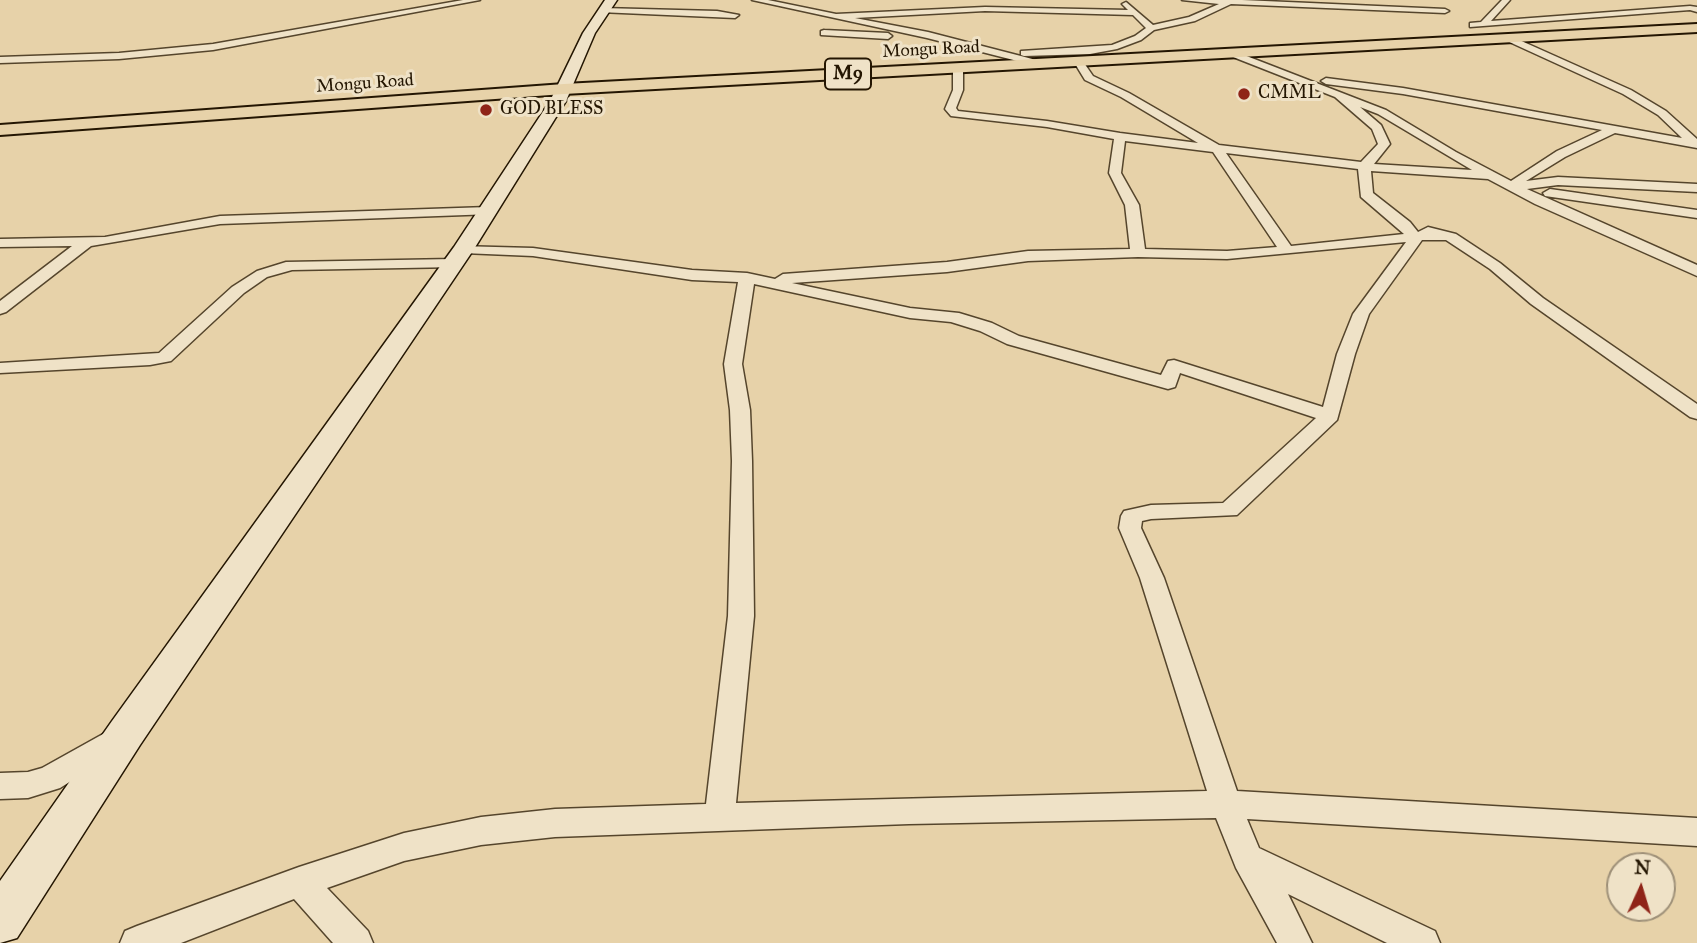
<!DOCTYPE html>
<html>
<head>
<meta charset="utf-8">
<style>
	body { margin:0 }
	#map { position:relative; width:1697px; height:943px; overflow:hidden; background:#e7d2a9; font-family:"IM FELL Great Primer",serif }
	canvas { display:block }
	.north { position:absolute; left:1606px; top:852px; width:70px; height:70px; box-sizing:border-box; background:#efe2c7; border:2px solid #9e9078; border-radius:50%; rotate:4deg; font-size:19px; font-weight:700; line-height:28px; text-align:center; color:#241602 }
	.north::after { content:''; display:block; margin:auto; width:24px; height:32px; background:#8f2418; clip-path:polygon(50% 0,100% 100%,50% 72%,0 100%) }
</style>
</head>
<body>
<div id="map">
<canvas width="1697" height="943"></canvas>
<div class="north">N</div>
</div>
<script>
const context = document.querySelector('canvas').getContext('2d');
context.lineJoin = 'round';
const poly = rows => new Path2D(rows.map(r => 'M' + r).join(''));
function trace(path, color, width, dash) { context.strokeStyle = color; context.lineWidth = width; context.lineCap = dash ? 'butt' : 'round'; context.setLineDash(dash || []); context.stroke(path); }
function fillPath(path, color) { context.fillStyle = color; context.fill(path, 'evenodd'); }
function drawText(font, color, halo, rows, align = 'center') {
  context.font = font + ' "IM FELL Great Primer",serif'; context.lineWidth = 6; context.setLineDash([]); context.textBaseline = 'middle'; context.strokeStyle = halo; context.fillStyle = color; for (const [text, x, y, turn = 0] of rows) {
    context.save(); context.translate(x, y); context.rotate((+turn || 0) * Math.PI / 180); context.textAlign = isNaN(turn) ? turn : align; if (halo) context.strokeText(text, 0, 0); context.fillText(text, 0, 0); context.restore();
  }
}
const street = poly([
	[463,0,480,0,213,50,119,59,0,63,0,57,119,53,213,44,463,0],
	[752,0,768,0,836,14,985,7,1128,10,1122,4,1126,2,1153,25,1189,17,1219,4,1182,0,1242,0,1445,9,1449,11,1445,13,1231,4,1195,21,1154,30,1141,40,1117,49,1090,54,1024,56,1021,55,1021,51,1112,45,1135,36,1146,28,1133,15,985,11,855,18,928,32,1044,62,1046,64,1041,67,927,38,752,0],
	[1502,0,1510,0,1491,21,1690,6,1697,7,1697,12,1690,10,1470,27,1470,23,1481,22,1502,0],
	[602,8,717,11,739,15,735,18,599,12,602,8],
	[824,30,888,33,892,36,888,39,821,35,821,31,824,30],
	[1508,35,1631,90,1666,111,1697,139,1697,148,1615,133,1565,157,1526,181,1558,177,1697,184,1697,192,1558,185,1527,189,1697,265,1697,276,1535,204,1488,179,1371,171,1373,193,1410,222,1418,232,1428,227,1456,234,1500,263,1543,298,1697,404,1697,419,1690,417,1531,304,1490,269,1446,240,1422,240,1369,314,1355,354,1337,420,1237,515,1151,519,1142,521,1141,528,1164,578,1237,791,1697,818,1697,846,1247,819,1259,848,1435,931,1440,943,1387,943,1288,894,1312,943,1277,943,1236,868,1216,818,909,824,555,837,481,845,404,861,327,888,368,931,373,943,333,943,294,899,181,943,120,943,125,931,137,926,299,867,404,833,481,817,555,809,706,804,728,616,732,461,730,410,724,364,738,282,692,280,533,256,463,253,458,252,456,249,458,246,533,248,692,270,747,273,775,279,783,274,947,262,1028,251,1130,249,1125,205,1109,173,1114,139,1047,127,951,116,945,109,953,90,953,67,958,64,963,67,963,90,956,108,958,111,1047,121,1120,133,1198,143,1121,97,1085,80,1074,62,1079,59,1082,60,1093,76,1129,93,1219,145,1361,162,1378,144,1372,129,1335,97,1228,55,1228,51,1231,50,1386,110,1456,152,1511,181,1557,151,1602,130,1403,94,1326,84,1321,81,1326,78,1403,88,1682,138,1658,115,1623,94,1505,40,1504,38,1508,35],
	[1360,107,1378,114,1472,170,1374,164,1390,144,1381,125,1360,107],
	[1125,141,1213,152,1277,247,1227,251,1145,249,1139,205,1121,173,1125,141],
	[1226,153,1358,169,1361,197,1404,234,1291,246,1226,153],
	[1406,242,1353,314,1337,354,1323,407,1174,360,1168,361,1161,375,1019,336,992,323,959,313,910,308,792,283,947,272,1028,261,1138,257,1227,259,1406,242],
	[754,284,910,318,951,322,980,331,1007,344,1168,389,1175,387,1180,373,1316,418,1223,503,1151,505,1124,511,1121,516,1119,528,1140,578,1207,791,736,803,754,616,752,461,750,410,742,364,754,284],
	[1550,189,1697,210,1697,218,1545,196,1543,193,1550,189],
	[488,207,493,208,493,214,220,224,91,246,6,312,0,314,0,301,72,246,0,247,0,239,105,237,220,216,488,207],
	[453,259,458,261,461,264,458,267,292,270,267,277,244,293,171,361,150,365,0,373,0,363,159,353,232,287,257,271,286,262,453,259],
	[112,729,122,733,126,741,122,749,60,788,28,798,0,799,0,773,28,772,42,768,112,729]
]);
const secondary = poly([
	[605,0,617,0,595,33,566,101,474,249,140,745,17,938,0,943,0,881,112,721,454,247,550,101,583,33,605,0]
]);
const primary = poly([
	[1697,24,1697,32,564,94,0,135,0,125,564,84,1697,24]
]);
const markers = [
	[1244,94,7,"#8f2418"],
	[486,110,7,"#8f2418"]
];
const farStreetnames = [
	["Mongu Road",931,50,-3],
	["Mongu Road",365,84,-4]
];
const farPoinames = [
	["CMML",1258,94],
	["GOD BLESS",500,110]
];
const shields = [
	[848,74,46]
];
const shieldNames = [
	["M9",848,74]
];
trace(street, '#55452c', 3);
trace(secondary, '#241602', 3);
trace(primary, '#241602', 4);
fillPath(street, '#efe2c7');
fillPath(secondary, '#efe2c7');
fillPath(primary, '#e7d2a9');
for (const [x, y, r, color] of markers) { const dot = new Path2D(); dot.arc(x, y, r, 0, 2 * Math.PI); context.fillStyle = color; context.fill(dot); trace(dot, '#efe2c7', 2.5); }
drawText('18px', '#241602', '#efe2c7', farStreetnames);
drawText('18px', '#241602', '#efe2c7', farPoinames, 'left');
for (const [x, y, w] of shields) { const box = new Path2D(); box.roundRect(x - w / 2, y - 15.5, w, 31, 5); context.fillStyle = '#efe2c7'; context.fill(box); trace(box, '#241602', 2); }
drawText('bold 19px', '#241602', null, shieldNames);
</script>
</body>
</html>
